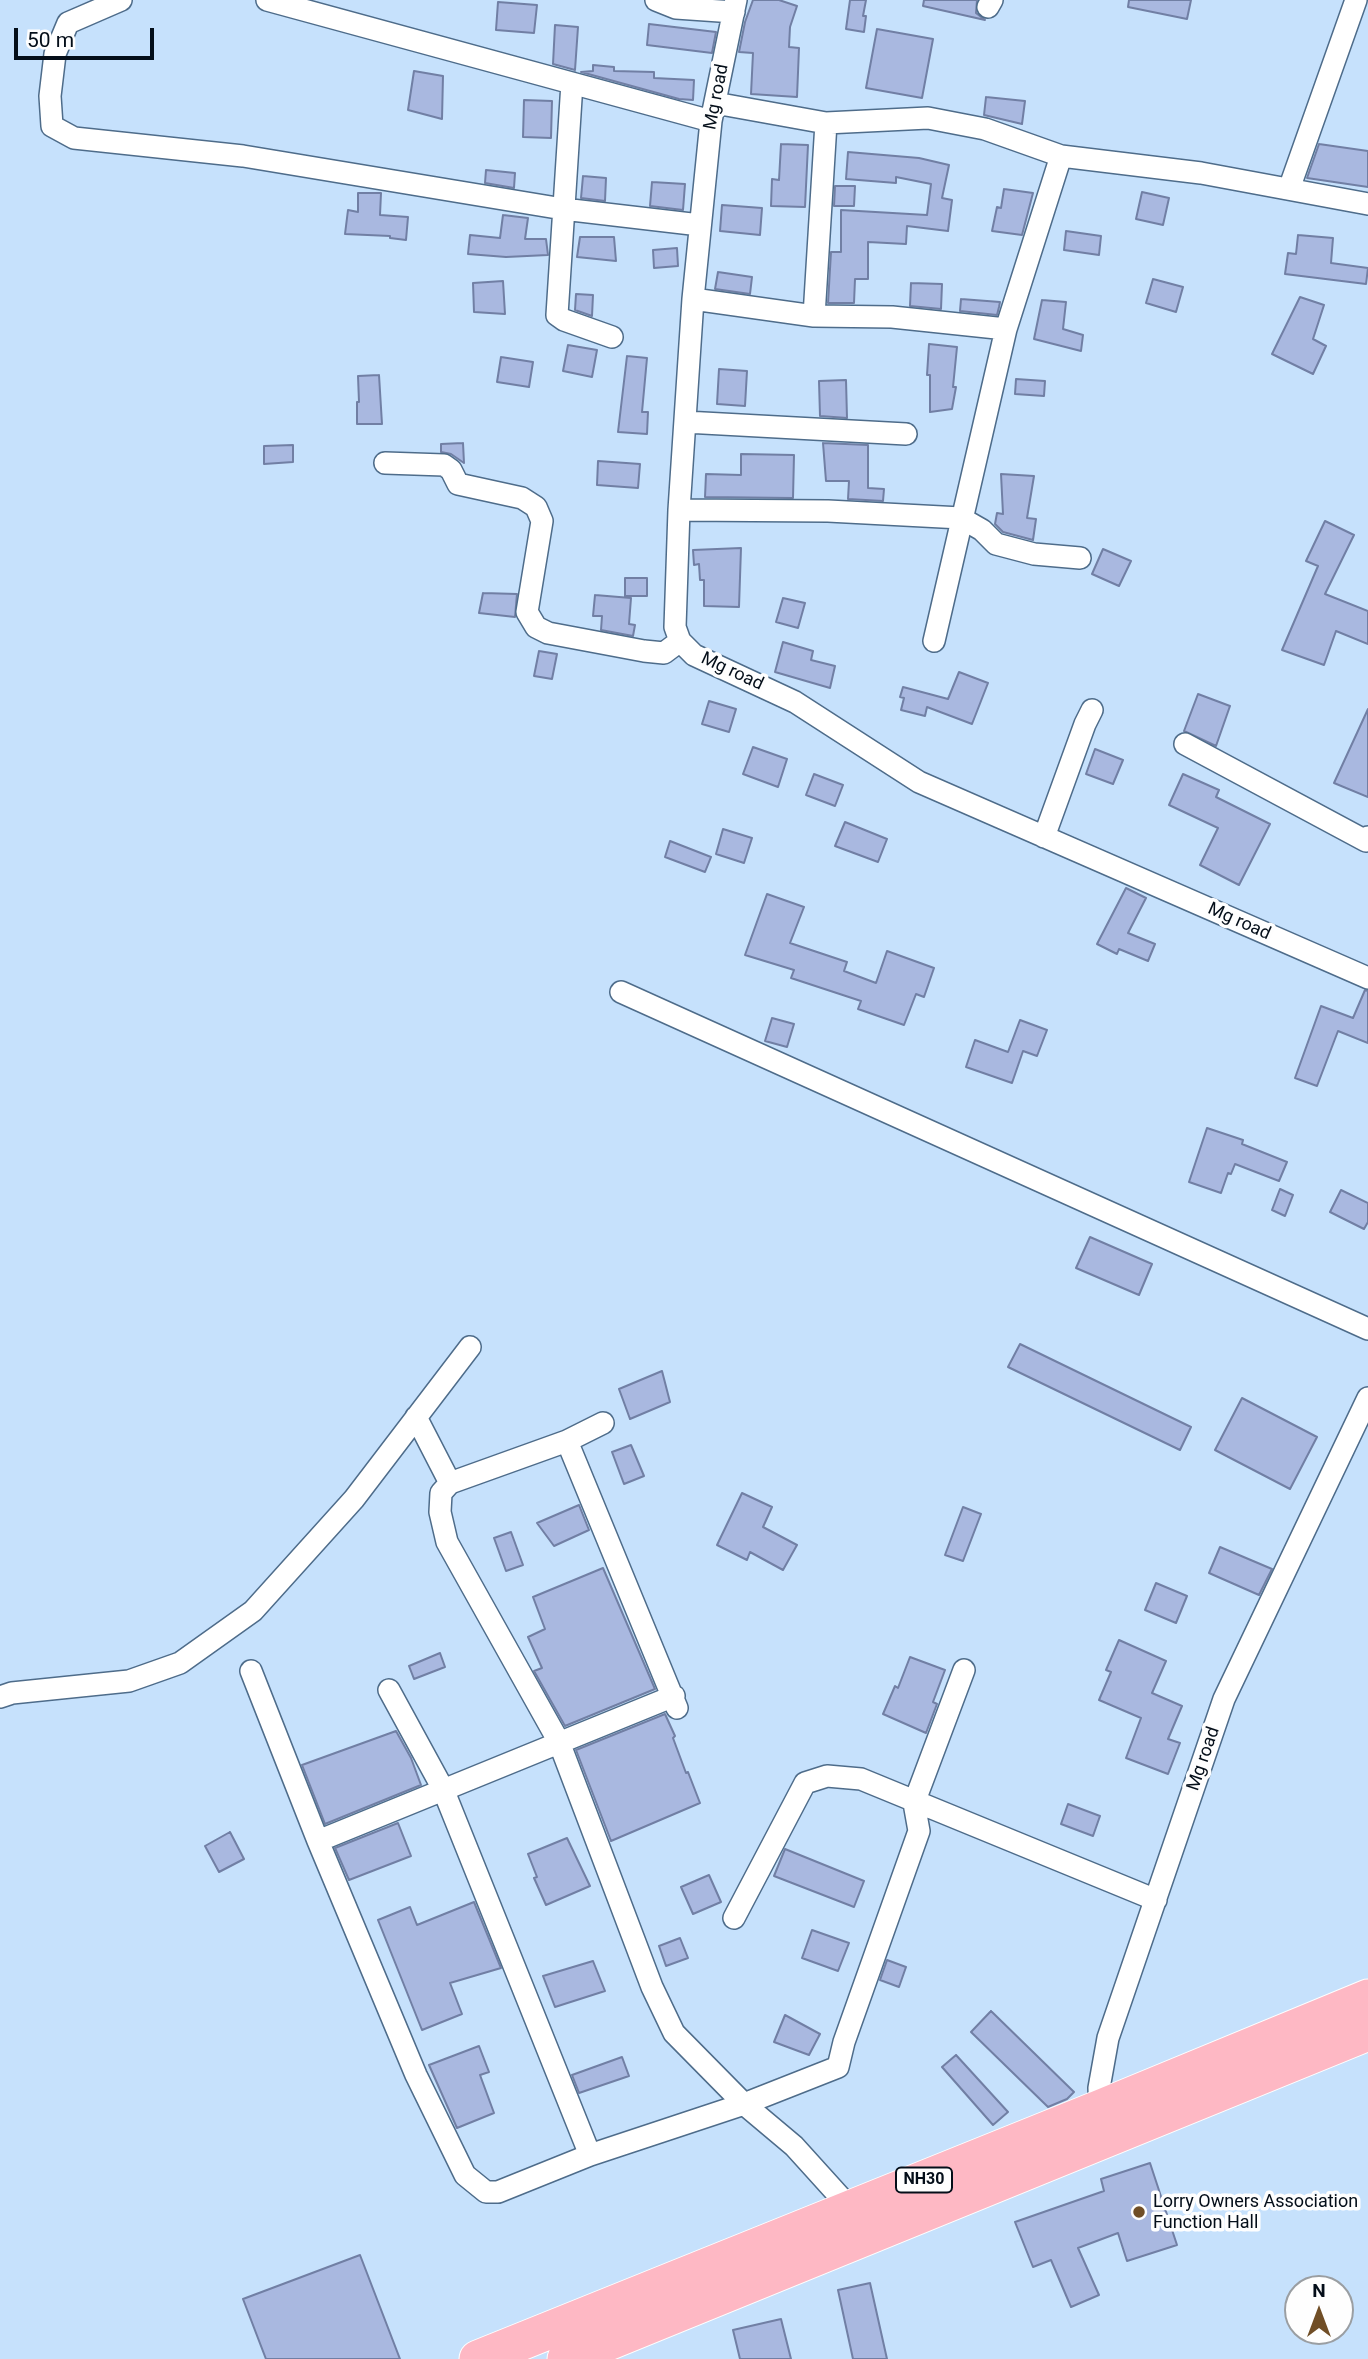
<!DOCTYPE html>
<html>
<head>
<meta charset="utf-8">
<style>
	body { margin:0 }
	#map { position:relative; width:1368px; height:2359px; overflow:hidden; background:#c6e1fc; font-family:Roboto,sans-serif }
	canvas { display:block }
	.north { position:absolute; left:1284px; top:2275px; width:70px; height:70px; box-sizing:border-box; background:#fefefe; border:2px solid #9a9ea2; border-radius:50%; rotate:0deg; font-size:19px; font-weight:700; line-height:28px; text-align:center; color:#040e19 }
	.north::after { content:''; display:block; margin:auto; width:24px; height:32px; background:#704e26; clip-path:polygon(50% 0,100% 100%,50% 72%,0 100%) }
	.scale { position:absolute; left:14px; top:28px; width:140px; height:32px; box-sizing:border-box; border:4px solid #040e19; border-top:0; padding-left:9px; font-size:21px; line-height:24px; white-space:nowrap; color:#040e19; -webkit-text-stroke:5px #fefefe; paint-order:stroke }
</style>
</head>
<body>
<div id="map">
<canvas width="1368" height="2359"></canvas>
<div class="north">N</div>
<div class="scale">50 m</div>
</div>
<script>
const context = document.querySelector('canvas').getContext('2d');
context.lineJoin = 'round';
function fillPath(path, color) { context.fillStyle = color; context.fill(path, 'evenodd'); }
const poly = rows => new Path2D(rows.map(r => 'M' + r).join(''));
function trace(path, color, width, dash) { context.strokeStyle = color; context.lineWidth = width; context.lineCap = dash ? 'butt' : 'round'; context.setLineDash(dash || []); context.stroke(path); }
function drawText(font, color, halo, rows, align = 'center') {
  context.font = font + ' Roboto,sans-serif'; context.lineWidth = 7; context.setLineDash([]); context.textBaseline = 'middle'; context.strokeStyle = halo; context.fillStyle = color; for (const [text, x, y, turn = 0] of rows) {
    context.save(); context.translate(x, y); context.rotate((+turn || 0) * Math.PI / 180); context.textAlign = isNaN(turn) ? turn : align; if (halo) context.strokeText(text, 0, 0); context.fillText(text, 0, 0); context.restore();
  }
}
const building = poly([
	[753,0,779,0,797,6,790,27,789,47,799,48,797,97,751,94,753,53,739,52,745,22,753,0],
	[850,0,866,0,863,16,866,16,864,32,846,29,850,0],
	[924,0,977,0,976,13,985,20,923,6,924,0],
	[1129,0,1191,0,1187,19,1128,7,1129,0],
	[498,2,537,5,534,33,496,30,498,2],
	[649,24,716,32,712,53,647,45,649,24],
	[555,25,578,27,575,70,553,64,555,25],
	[877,29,933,39,922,98,866,88,877,29],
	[593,65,614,67,614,71,654,72,654,78,694,80,693,100,679,99,581,72,593,71,593,65],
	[414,71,443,76,442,119,408,110,414,71],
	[986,97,1025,101,1022,124,984,115,986,97],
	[524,100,552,101,551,138,523,137,524,100],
	[781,144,808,145,805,207,771,206,772,179,779,180,781,144],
	[1319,144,1368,151,1368,187,1307,178,1319,144],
	[848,152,919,158,949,165,942,198,952,200,948,231,907,226,906,244,868,242,868,279,855,279,854,303,828,303,831,252,841,252,841,210,927,215,931,184,896,177,896,183,846,179,848,152],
	[486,170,515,173,514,188,485,183,486,170],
	[583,176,606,178,605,201,581,198,583,176],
	[652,182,685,184,683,210,650,206,652,182],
	[835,186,855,186,854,206,834,206,835,186],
	[1004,189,1033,193,1022,235,992,231,997,207,1001,208,1004,189],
	[1142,192,1169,198,1163,225,1136,219,1142,192],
	[358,193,381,193,380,215,408,217,406,240,390,238,390,236,345,234,348,210,358,212,358,193],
	[722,205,762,208,760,235,720,231,722,205],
	[503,215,528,218,525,239,546,239,548,255,506,257,468,254,470,235,500,238,503,215],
	[1066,231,1101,236,1099,255,1064,250,1066,231],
	[1298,235,1333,238,1331,263,1368,268,1366,284,1285,274,1288,253,1296,254,1298,235],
	[580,237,614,237,616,261,577,257,580,237],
	[677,248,678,266,654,268,653,250,677,248],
	[718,272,752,277,750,294,715,289,718,272],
	[1153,279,1183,287,1176,312,1146,303,1153,279],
	[503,281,505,314,474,312,473,283,503,281],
	[911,283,942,284,941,309,910,306,911,283],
	[576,294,593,295,592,316,575,310,576,294],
	[1300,297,1324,305,1313,339,1326,346,1313,374,1272,354,1300,297],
	[961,299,1000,302,999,307,997,315,960,311,961,299],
	[1042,300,1066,302,1063,329,1083,335,1081,351,1034,339,1042,300],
	[929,344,957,347,953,387,956,387,952,409,930,412,930,375,927,375,929,344],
	[568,345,597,350,592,377,563,371,568,345],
	[627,356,647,358,642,412,648,412,647,434,618,432,627,356],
	[501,357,533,362,529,387,497,382,501,357],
	[719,369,747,371,745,406,717,404,719,369],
	[379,375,382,424,357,424,357,402,359,402,358,376,379,375],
	[1016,379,1045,381,1044,396,1015,394,1016,379],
	[846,380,847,418,820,416,819,381,846,380],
	[463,443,464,463,451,454,441,452,441,444,463,443],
	[823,443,868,445,868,488,884,489,883,501,848,499,849,481,826,481,823,443],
	[293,445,293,462,264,464,264,446,293,445],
	[741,454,794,455,793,498,705,497,706,474,741,475,741,454],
	[598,461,640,464,638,488,597,485,598,461],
	[1001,474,1034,476,1027,518,1036,519,1033,540,1003,532,995,524,997,513,1003,514,1001,474],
	[1325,521,1354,535,1325,594,1368,611,1368,644,1336,631,1324,665,1282,650,1318,566,1306,561,1325,521],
	[741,548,739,607,704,606,704,580,700,580,699,564,694,565,693,550,741,548],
	[1103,549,1131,561,1119,586,1092,574,1103,549],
	[625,578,647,578,647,596,625,596,625,578],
	[483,593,517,594,515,617,479,613,483,593],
	[595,595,631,598,629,624,635,625,633,636,601,630,602,616,593,616,595,595],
	[783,598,805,603,798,628,776,622,783,598],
	[783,642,813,651,811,660,835,666,830,688,775,672,783,642],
	[539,651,557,654,552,679,534,676,539,651],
	[959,672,988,683,972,724,927,707,925,716,901,710,904,698,900,697,903,687,948,699,959,672],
	[1198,694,1230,706,1216,746,1184,731,1198,694],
	[709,701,736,709,729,732,702,724,709,701],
	[1368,709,1368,797,1334,783,1368,709],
	[753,747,787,759,778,787,743,774,753,747],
	[1095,749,1123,760,1113,784,1086,774,1095,749],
	[814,774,843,785,835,806,806,795,814,774],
	[1183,774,1219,790,1216,797,1270,824,1239,885,1200,865,1218,828,1169,805,1183,774],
	[845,822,887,839,878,862,835,846,845,822],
	[723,829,752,838,744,863,716,854,723,829],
	[670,841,711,857,705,872,665,857,670,841],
	[1126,888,1146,898,1128,933,1155,944,1148,961,1119,949,1117,954,1097,944,1126,888],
	[767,894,804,907,790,943,847,962,844,971,876,983,887,951,934,968,924,997,916,994,904,1025,858,1009,861,1001,791,978,794,970,745,955,767,894],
	[1365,990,1368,991,1368,1043,1338,1031,1317,1086,1295,1078,1321,1006,1353,1018,1365,990],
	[772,1018,794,1024,787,1047,765,1041,772,1018],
	[1020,1020,1047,1030,1037,1056,1023,1051,1012,1083,966,1067,975,1040,1008,1052,1020,1020],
	[1207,1128,1243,1140,1242,1144,1287,1162,1279,1181,1235,1164,1231,1174,1228,1173,1221,1193,1189,1182,1207,1128],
	[1280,1189,1293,1195,1285,1216,1272,1210,1280,1189],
	[1341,1190,1368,1203,1368,1222,1364,1229,1330,1212,1341,1190],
	[1090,1237,1152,1264,1139,1295,1076,1268,1090,1237],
	[1020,1344,1191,1427,1180,1450,1008,1367,1020,1344],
	[662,1371,670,1402,630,1419,619,1389,662,1371],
	[1242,1398,1317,1437,1290,1489,1215,1450,1242,1398],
	[631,1445,644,1476,624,1484,612,1452,631,1445],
	[742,1493,772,1507,763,1527,797,1545,783,1570,750,1552,747,1560,717,1545,742,1493],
	[579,1505,589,1530,554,1546,537,1523,579,1505],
	[963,1507,981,1514,963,1561,945,1555,963,1507],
	[511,1532,523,1565,506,1571,494,1538,511,1532],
	[1220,1547,1272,1569,1259,1595,1209,1573,1220,1547],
	[603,1568,655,1689,565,1726,534,1671,542,1668,528,1637,545,1629,533,1597,603,1568],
	[1156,1583,1187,1596,1176,1623,1145,1610,1156,1583],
	[1119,1640,1166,1661,1152,1693,1182,1706,1168,1739,1180,1743,1168,1774,1126,1758,1141,1718,1099,1700,1111,1672,1106,1670,1119,1640],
	[440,1653,445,1667,414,1679,409,1666,440,1653],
	[910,1657,945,1670,933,1702,937,1704,926,1733,883,1714,895,1686,898,1688,910,1657],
	[665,1714,675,1736,673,1738,686,1773,688,1772,700,1803,611,1841,576,1750,665,1714],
	[396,1731,411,1758,421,1785,325,1824,302,1765,396,1731],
	[1068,1804,1100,1816,1093,1836,1061,1824,1068,1804],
	[398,1823,411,1856,349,1880,335,1848,398,1823],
	[230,1832,244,1859,219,1872,205,1846,230,1832],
	[567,1838,590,1886,546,1905,534,1878,537,1877,528,1854,567,1838],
	[785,1849,864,1881,854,1907,774,1876,785,1849],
	[709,1875,721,1902,693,1914,681,1887,709,1875],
	[474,1902,501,1968,450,1983,462,2014,422,2030,378,1920,410,1907,417,1925,474,1902],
	[812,1930,849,1943,838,1971,802,1958,812,1930],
	[680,1938,688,1958,666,1966,659,1946,680,1938],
	[887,1960,906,1967,899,1987,880,1980,887,1960],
	[593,1961,605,1991,555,2007,543,1976,593,1961],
	[991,2011,1074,2092,1067,2099,1048,2107,971,2032,991,2011],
	[785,2015,820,2034,809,2055,774,2042,785,2015],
	[479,2046,489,2072,480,2075,494,2113,457,2128,429,2065,479,2046],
	[956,2055,1008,2112,993,2125,942,2067,956,2055],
	[622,2057,629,2076,579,2093,572,2075,622,2057],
	[1150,2163,1177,2245,1127,2261,1118,2233,1078,2248,1099,2295,1071,2307,1051,2260,1033,2267,1015,2222,1104,2191,1101,2179,1150,2163],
	[360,2255,400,2359,266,2359,243,2299,360,2255],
	[870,2283,887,2359,853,2359,838,2290,870,2283],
	[781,2319,791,2359,740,2359,733,2330,781,2319]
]);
const minor = poly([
	[121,0,68,23,55,54,50,96,52,126,74,138,243,156,563,209,700,225],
	[267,0,711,121],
	[656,0,676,8,734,12],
	[736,0,711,121,693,299,679,510,675,627,680,641,694,655,795,702,919,782,1368,978],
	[988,7,992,0],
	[572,83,557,315,564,320,612,337],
	[715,103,826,123,928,118,985,129,1061,156,1201,173,1368,204],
	[1289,189,1356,0],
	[693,299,814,316,892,317,1006,329],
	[814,316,826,123],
	[685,422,906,434],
	[385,463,444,465,451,470,458,484,522,498,536,507,542,521,527,612,536,627,548,633,644,651,664,653,680,641],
	[679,510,828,511,961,518,982,530,996,544,1034,554,1080,558],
	[934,641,1006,329,1061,156],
	[1185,744,1366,841,1368,837],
	[1044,837,1085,724,1092,710],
	[621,992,1368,1329],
	[416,1417,450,1483,441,1493,440,1512,447,1542,559,1742,652,1987,674,2033,744,2104,794,2146,851,2209],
	[567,1441,677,1708],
	[450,1483,567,1441,603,1423],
	[251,1671,318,1841,416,2075,465,2175,486,2192,498,2192,590,2155,744,2104,838,2067,844,2042,919,1831,914,1803,964,1670],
	[389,1690,443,1789,590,2155],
	[0,1697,12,1693,129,1681,180,1663,253,1611,354,1499,470,1347],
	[318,1841,674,1696],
	[734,1918,805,1783,827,1776,861,1779,1156,1900],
	[1100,2116,1099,2088,1108,2038,1224,1699,1368,1398]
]);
const trunk = poly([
	[478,2359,1099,2109,1368,1998],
	[566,2359,1368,2032]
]);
const markers = [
	[1139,2212,7,"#704e26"]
];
const shields = [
	[924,2180,56]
];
const shieldNames = [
	["NH30",924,2180]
];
const streetNames = [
	["Mg road",717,97,-79],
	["Mg road",732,672,25],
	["Mg road",1239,922,24],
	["Mg road",1204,1759,-71]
];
const poiNames = [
	["Lorry Owners Association",1153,2202],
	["Function Hall",1153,2223]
];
fillPath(building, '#a9b8e0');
trace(building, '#717fa4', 2);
trace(minor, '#4e6c8a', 24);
trace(trunk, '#fff', 39);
trace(minor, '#fff', 21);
trace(trunk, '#feb8c4', 37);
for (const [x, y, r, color] of markers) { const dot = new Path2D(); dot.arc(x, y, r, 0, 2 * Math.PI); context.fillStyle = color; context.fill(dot); trace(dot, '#fefefe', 2.5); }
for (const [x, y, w] of shields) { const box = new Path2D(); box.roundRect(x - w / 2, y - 12.5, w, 25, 5); context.fillStyle = '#fefefe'; context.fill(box); trace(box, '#040e19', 2); }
drawText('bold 16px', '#040e19', null, shieldNames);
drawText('18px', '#040e19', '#fefefe', streetNames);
drawText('18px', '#040e19', '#fefefe', poiNames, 'left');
</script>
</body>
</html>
